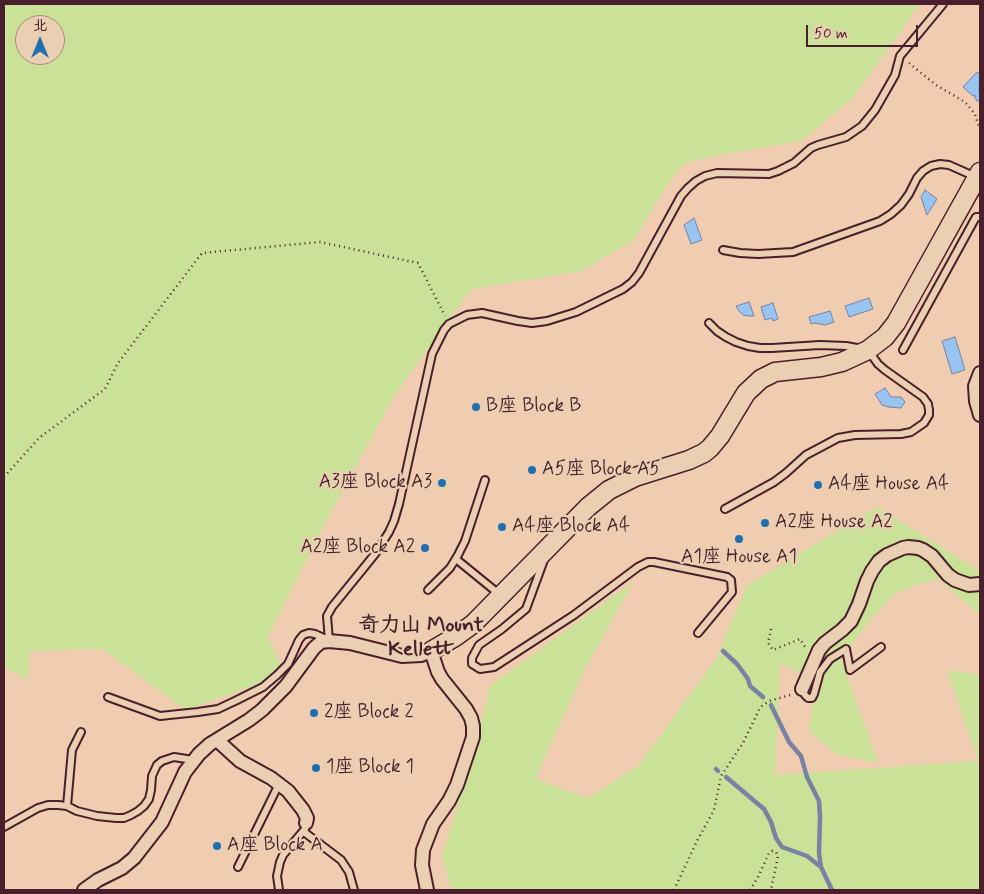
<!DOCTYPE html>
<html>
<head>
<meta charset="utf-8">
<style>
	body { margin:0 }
	#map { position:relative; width:984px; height:894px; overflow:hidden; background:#f0ccb0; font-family:Mynerve,"LXGW WenKai TC",sans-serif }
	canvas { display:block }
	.frame { position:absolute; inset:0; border:5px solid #4a1f2b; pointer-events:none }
	.north { position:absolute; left:15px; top:15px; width:50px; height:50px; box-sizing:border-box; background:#ebcfb2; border:1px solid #ab897c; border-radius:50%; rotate:0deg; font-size:14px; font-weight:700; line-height:20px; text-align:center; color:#4a1f2b }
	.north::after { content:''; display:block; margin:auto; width:18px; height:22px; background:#1f6fb2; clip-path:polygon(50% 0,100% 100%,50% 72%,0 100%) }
	.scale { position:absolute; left:806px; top:25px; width:112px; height:22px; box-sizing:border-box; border:2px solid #4a1f2b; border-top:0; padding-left:6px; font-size:15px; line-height:18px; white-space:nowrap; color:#4a1f2b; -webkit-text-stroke:4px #ebcfb2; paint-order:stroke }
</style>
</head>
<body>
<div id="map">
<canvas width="984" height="894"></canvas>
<div class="frame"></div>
<div class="north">北</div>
<div class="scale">50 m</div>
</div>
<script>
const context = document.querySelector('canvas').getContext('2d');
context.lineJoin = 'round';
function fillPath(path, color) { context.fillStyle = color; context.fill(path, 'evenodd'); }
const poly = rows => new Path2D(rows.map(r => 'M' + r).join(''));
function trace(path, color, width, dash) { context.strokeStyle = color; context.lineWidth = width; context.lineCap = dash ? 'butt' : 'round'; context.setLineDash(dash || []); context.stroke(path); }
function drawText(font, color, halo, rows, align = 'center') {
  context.font = font + ' Mynerve,"LXGW WenKai TC",sans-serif'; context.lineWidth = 4.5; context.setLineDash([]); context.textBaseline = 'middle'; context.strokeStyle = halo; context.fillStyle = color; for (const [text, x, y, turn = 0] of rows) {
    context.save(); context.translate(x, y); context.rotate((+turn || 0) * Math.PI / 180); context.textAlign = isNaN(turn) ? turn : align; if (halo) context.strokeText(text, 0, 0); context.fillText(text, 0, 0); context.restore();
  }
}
const green = poly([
	[4,4,920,4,852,99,801,141,719,155,684,163,663,191,634,240,581,271,471,289,394,396,323,527,268,637,285,674,186,710,102,649,30,651,27,679,4,667],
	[25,25,55,25,55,55,25,55],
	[877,507,980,571,980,615,937,578,894,594,871,619,841,659,878,763,838,755,809,731,816,682,780,663,775,775,978,761,947,670,980,675,980,890,452,890,442,857,469,768,491,685,633,582,583,673,535,779,588,798,639,765,717,657,747,585]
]);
const water = poly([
	[980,72,979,89,980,101,977,101,975,98,975,95,973,96,963,87,976,73,980,72],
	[925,190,937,199,927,215,921,197,925,190],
	[694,218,702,240,691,244,684,225,694,218],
	[869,298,873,309,849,317,845,306,869,298],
	[749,302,754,316,749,316,743,315,739,311,736,306,749,302],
	[773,303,778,319,773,321,772,318,765,320,761,307,773,303],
	[830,311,834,322,825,325,815,323,811,324,809,317,830,311],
	[955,337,965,370,952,374,942,341,955,337],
	[885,388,891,397,901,397,905,402,901,408,888,407,882,405,875,394,885,388]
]);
const stream = poly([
	[723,651,737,664,748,679,750,686,763,697],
	[771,705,789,742,801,756,807,777,819,801,820,817,819,853,821,867,832,890],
	[716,769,718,771],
	[726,777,764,809,771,822,776,838,782,847,807,856,821,867]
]);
const path = poly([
	[909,63,936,85,965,102,975,114,979,127,980,129],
	[4,477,39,438,105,389,118,363,202,253,320,242,418,263,445,316],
	[771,629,768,643,773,650,800,639,805,647],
	[674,890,697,841,714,810,721,776,743,743,759,710,762,706,769,701,790,695],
	[750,890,758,877,769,853,772,851,776,852,778,856,771,890]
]);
const lane = poly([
	[723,250,740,253,758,254,793,252,880,221,891,214,901,205,909,194,917,178,923,171,931,166,940,164,949,165,976,177],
	[709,323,717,331,726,337,736,342,748,346,760,348,772,348,820,345,846,346,868,350,878,364,885,370,923,397,928,404,929,410,929,415,924,423,911,432,901,434,855,435,838,438,806,455,786,473,774,482,725,509],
	[903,350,976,217,980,217],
	[456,559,499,594],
	[544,560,526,609,502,629,479,645,472,658,472,664,480,669,494,667,574,615,638,567,648,562,654,562,727,577,731,580,732,592,698,633],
	[428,590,450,568,458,555,465,541,485,480],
	[329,641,327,616,332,607,375,554,389,532,394,521,399,504,432,354,444,330,449,324,467,315,482,313,518,321,532,323,547,321,576,312,623,289,632,282,639,273,681,196,688,188,696,181,705,176,717,173,769,174,778,171,794,163,811,148,818,145,846,137,862,126,875,110,895,75,900,56,943,4],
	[802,689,805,695,808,698,812,698,814,694,820,672,830,659,846,649,850,670,881,647],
	[108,697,160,716,198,712,218,709,235,701,263,687,277,675,288,664,299,640,303,635,309,633,315,634,326,639],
	[67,806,72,750,81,732],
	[4,827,38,808,48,805,58,805,67,806,77,811,97,816,116,818,124,818,131,815,138,811,144,806,149,799,151,790,152,776,157,765,162,761,174,757,193,760],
	[304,832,341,860,349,872,354,890],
	[238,867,279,784],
	[279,890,277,876,280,862,283,855,305,829]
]);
const street = poly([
	[980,373,975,386,976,401,980,415],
	[802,689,819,650,825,643,842,630,851,621,859,604,867,581,872,571,879,561,887,555,903,548,908,547,918,548,923,550,932,556,948,575,955,580,969,585,980,584],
	[217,740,240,761,271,778,288,791,303,810,307,818,306,823],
	[84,890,98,880,122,868,134,858,162,822,185,772,199,754,210,744,249,720,262,710,286,686,314,648,321,642,329,641,350,643,402,656,421,655,431,651,438,672,442,679,466,709,471,718,473,726,473,737,457,785,449,801,433,824,423,850,422,865,427,890]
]);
const secondary = poly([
	[431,651,455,637,473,624,588,507,609,490,635,477,689,460,704,453,710,448,720,436,746,393,761,379,775,372,821,367,842,362,868,350,885,337,896,323,980,172]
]);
const markers = [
	[476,407,5,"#1f6fb2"],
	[532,470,5,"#1f6fb2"],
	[442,483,5,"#1f6fb2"],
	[818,485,5,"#1f6fb2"],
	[765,523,5,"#1f6fb2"],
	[502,527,5,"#1f6fb2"],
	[739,539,5,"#1f6fb2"],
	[425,548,5,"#1f6fb2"],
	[314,713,5,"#1f6fb2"],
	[316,768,5,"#1f6fb2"],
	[217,846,5,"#1f6fb2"]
];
const poiNames = [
	["B座 Block B",486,407],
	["A5座 Block A5",542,470],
	["A3座 Block A3",432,483,"right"],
	["A4座 House A4",828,485],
	["A2座 House A2",775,523],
	["A4座 Block A4",512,527],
	["A2座 Block A2",415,548,"right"],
	["A1座 House A1",739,558,"center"],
	["2座 Block 2",324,713],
	["1座 Block 1",326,768],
	["A座 Block A",227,846]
];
const quarterNames = [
	["奇力山 Mount",421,627],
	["Kellett",421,651]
];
fillPath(green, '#c9e298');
fillPath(water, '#98c4f1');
trace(water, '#7982a2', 1);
trace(stream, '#7982a2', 4.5);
trace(lane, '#4a1f2b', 10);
trace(street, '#4a1f2b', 16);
trace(secondary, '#4a1f2b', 21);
trace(path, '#4a1f2b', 2.5, [1, 4]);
trace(lane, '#ebcfb2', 6);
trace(street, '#ebcfb2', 12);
trace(secondary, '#ebcfb2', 18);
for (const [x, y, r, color] of markers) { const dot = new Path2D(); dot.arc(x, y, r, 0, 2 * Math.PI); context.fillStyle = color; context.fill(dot); trace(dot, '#ebcfb2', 2); }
drawText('19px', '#4a1f2b', '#ebcfb2', poiNames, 'left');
drawText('bold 21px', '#4a1f2b', '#ebcfb2', quarterNames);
</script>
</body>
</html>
